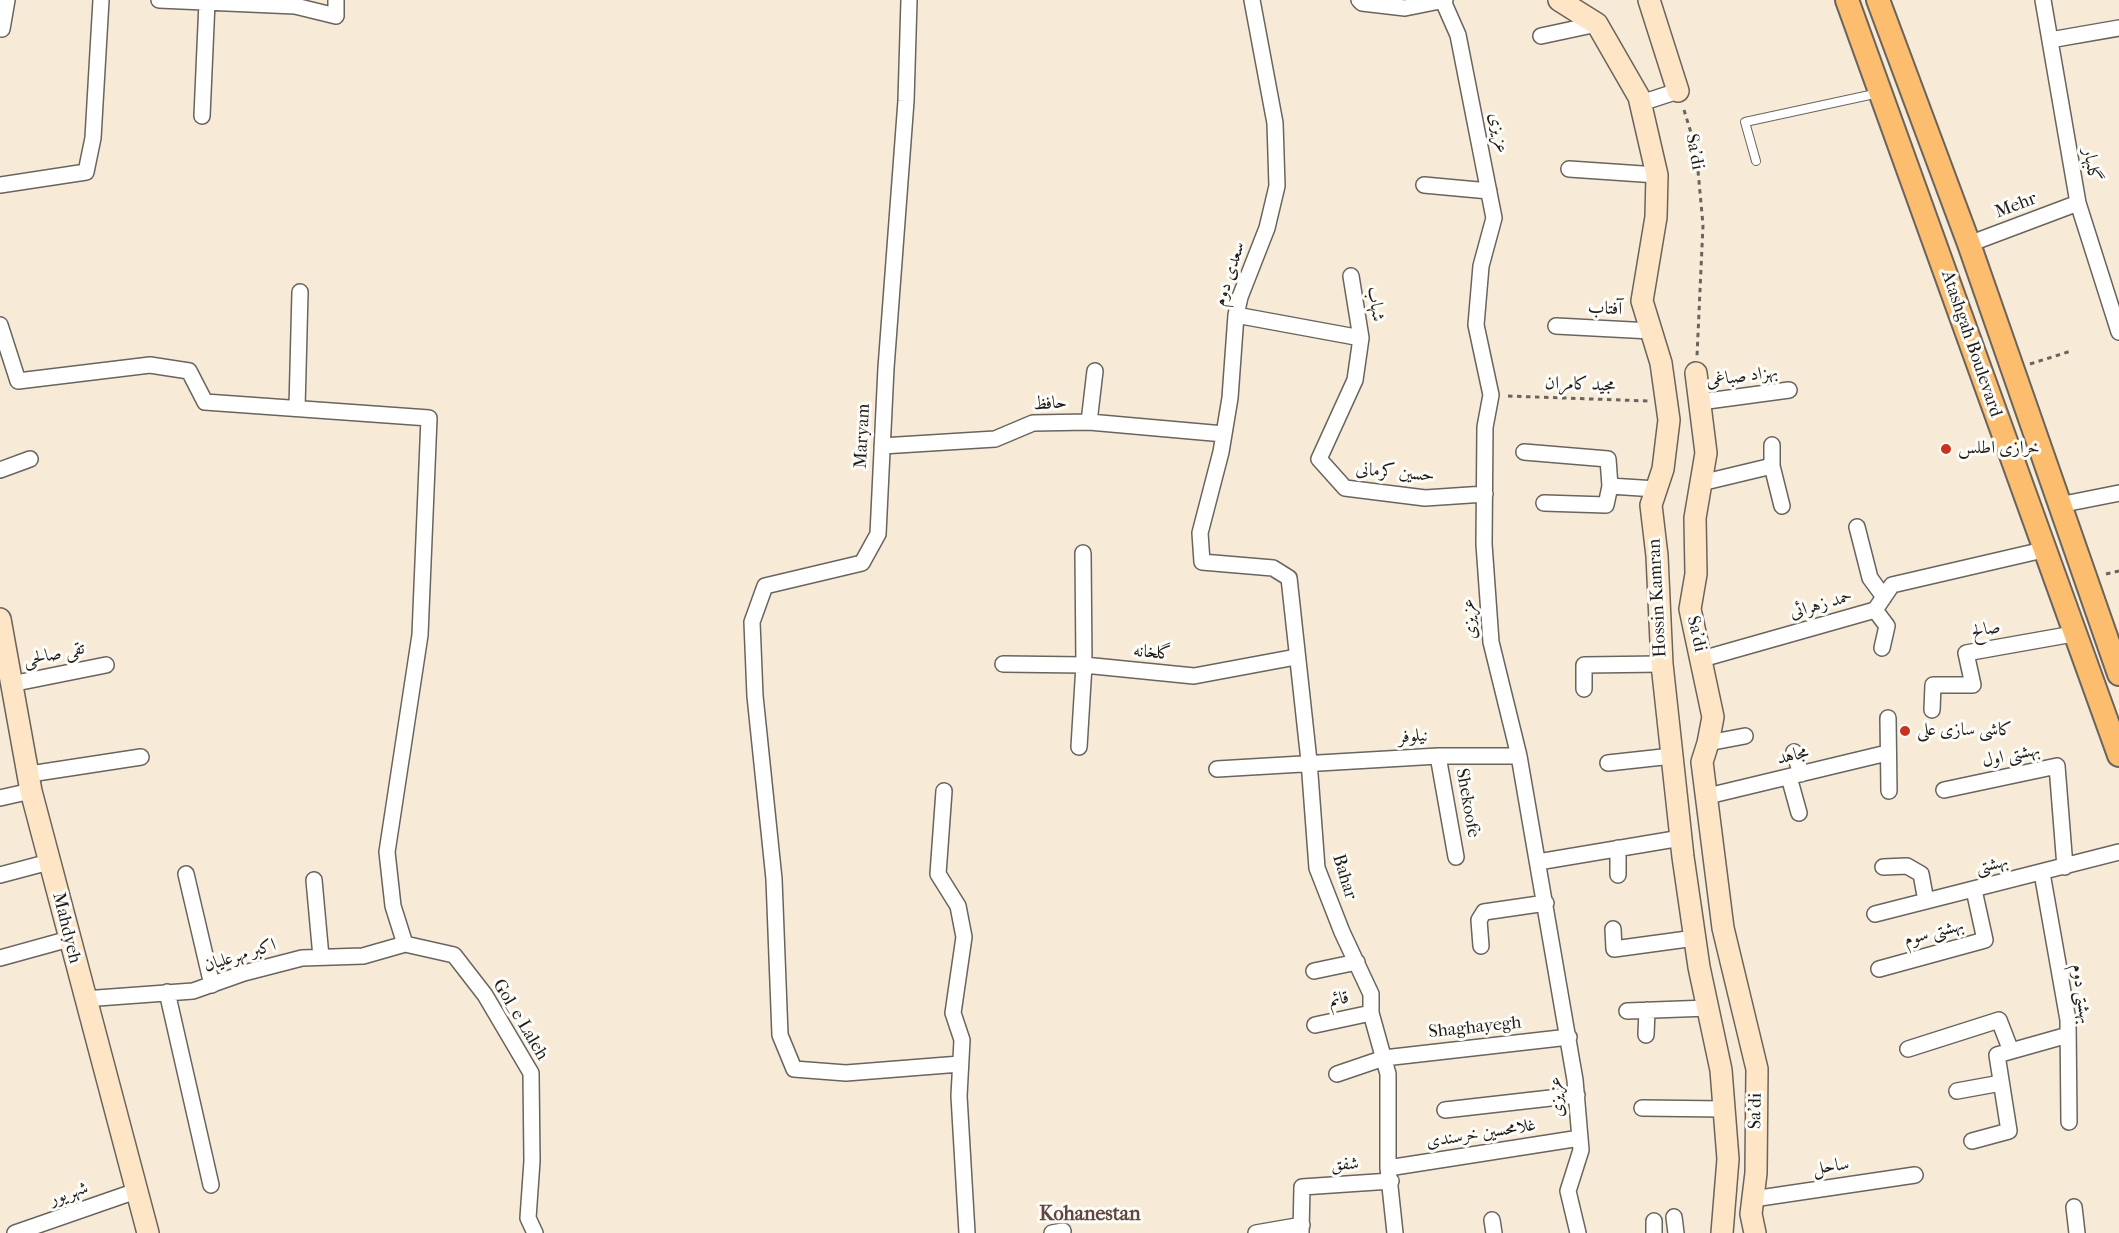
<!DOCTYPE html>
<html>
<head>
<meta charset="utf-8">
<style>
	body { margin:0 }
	canvas { display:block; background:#f7ebd8 }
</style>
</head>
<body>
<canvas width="2119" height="1233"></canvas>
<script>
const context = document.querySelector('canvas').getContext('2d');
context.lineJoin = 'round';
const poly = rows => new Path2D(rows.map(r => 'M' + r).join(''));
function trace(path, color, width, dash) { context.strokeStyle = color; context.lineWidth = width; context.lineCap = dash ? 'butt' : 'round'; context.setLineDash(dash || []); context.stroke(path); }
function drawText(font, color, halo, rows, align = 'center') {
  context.font = font + ' "IM FELL French Canon",Amiri,serif'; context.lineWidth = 6; context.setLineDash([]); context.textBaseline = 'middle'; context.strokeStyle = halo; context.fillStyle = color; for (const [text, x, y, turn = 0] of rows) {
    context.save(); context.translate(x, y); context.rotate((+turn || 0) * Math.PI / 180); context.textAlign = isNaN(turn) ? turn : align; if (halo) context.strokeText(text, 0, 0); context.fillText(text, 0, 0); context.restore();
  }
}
const path = poly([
	[1684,110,1696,149,1703,225,1697,356],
	[2030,364,2071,351],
	[1508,396,1648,401],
	[2106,574,2119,571]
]);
const lane = poly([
	[1756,161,1745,122,1879,93]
]);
const street = poly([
	[159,0,295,6,336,16,336,0],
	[909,0,906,101,886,368,878,534,862,563,765,586,752,622,755,696,774,879,780,1035,794,1069,846,1073,960,1064],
	[1252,0,1275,123,1277,186,1267,228,1240,297,1236,315,1230,398,1221,452,1200,533,1202,562,1273,568,1289,578,1309,761,1317,868,1342,932,1371,994,1371,1013,1388,1074,1388,1168,1395,1233],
	[1359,0,1362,3,1405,8,1445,0],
	[2043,0,2078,203,2119,332],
	[1443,1,1458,35,1494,218,1481,266,1476,325,1491,395,1485,427,1484,544,1491,642,1519,756,1575,1080,1581,1150,1568,1191,1578,1233],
	[2,29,7,0],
	[1541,36,1597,24],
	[2050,40,2119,28],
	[1641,103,1678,91],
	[202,116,207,2],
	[1569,169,1657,175],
	[0,185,86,172,93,138,101,0],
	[1424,185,1489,191],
	[1969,244,2078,203],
	[1351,276,1361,338],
	[1236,315,1361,338,1355,380,1319,459,1345,488,1425,498,1485,494],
	[0,325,18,381,150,365,189,371,205,402,429,418,420,635,387,852,393,906,405,944],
	[1556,326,1651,331],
	[1700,402,1789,390],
	[297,408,300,292],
	[1089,422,1095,371],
	[1772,445,1772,466,1782,506],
	[882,446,995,439,1033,423,1089,422,1224,434],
	[1524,452,1608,459,1610,486,1606,505,1544,503],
	[0,470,30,459],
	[1701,483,1772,466],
	[1610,486,1656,489],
	[2059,505,2119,493],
	[1857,527,1870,578,1884,597],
	[1875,610,1887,626,1882,648],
	[1702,659,1875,610,1892,585,2043,550],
	[1003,664,1084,665,1194,676,1296,657],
	[11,684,106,665],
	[1584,689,1584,665,1662,664],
	[1932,710,1933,685,1973,685,1966,653,2073,634],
	[1888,718,1889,791],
	[1708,743,1745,736],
	[1079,747,1084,665,1083,553],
	[1794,752,1801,774],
	[1438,756,1456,857],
	[1608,763,1672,756],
	[1217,769,1438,756,1519,756],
	[30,774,141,757],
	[1789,777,1799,813],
	[1944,790,2057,766,2065,867],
	[944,791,938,874,958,906,964,937,953,1013,962,1040,959,1096,967,1233],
	[1708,796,1887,753],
	[0,798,31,791],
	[1618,848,1618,875],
	[1538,862,1681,838],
	[1883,867,1907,866,1921,874,1926,901],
	[2042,873,2068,1020,2069,1122],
	[186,874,212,985],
	[0,875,49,862],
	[314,880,321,957],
	[1875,914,2119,852],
	[1613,929,1614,949,1695,938],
	[1481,946,1479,920,1484,912,1546,903],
	[0,958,69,939],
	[1879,969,1985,940,1974,890],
	[1314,971,1357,962],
	[167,992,211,1185],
	[84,999,193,991,244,973,302,958,363,956,405,944,454,955,485,995,531,1073,532,1161,528,1218,535,1233],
	[1627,1011,1708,1008],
	[1315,1025,1371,1013],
	[1646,1035,1647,1010],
	[1908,1049,1999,1020,2011,1051],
	[1337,1074,1384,1058,1569,1037],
	[1957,1091,2001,1083],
	[1642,1108,1724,1109],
	[1445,1110,1577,1095],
	[1972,1141,2009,1131,1997,1055,2068,1035],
	[1388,1168,1580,1138],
	[1753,1199,1915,1175],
	[2074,1207,2077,1233],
	[1674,1217,1676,1233],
	[1492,1220,1494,1233],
	[15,1233,136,1191],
	[1052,1233,1063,1231],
	[1256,1233,1302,1225],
	[1301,1233,1302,1187,1391,1181],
	[1654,1233,1654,1221]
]);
const secondary = poly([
	[1559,0,1597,24,1639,97,1657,175,1656,217,1642,301,1661,363,1669,420,1663,469,1651,505,1657,556,1662,664,1683,857,1699,967,1721,1070,1728,1159,1722,1233],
	[1649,0,1678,91],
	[1696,373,1706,453,1695,518,1696,574,1690,609,1713,717,1708,743,1702,762,1723,928,1757,1069,1756,1173,1751,1214,1755,1233],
	[0,619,31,791,148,1233]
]);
const primary = poly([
	[1847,0,2119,755],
	[1878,0,1969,244,2119,674]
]);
const markers = [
	[1946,449,6,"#c8321e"],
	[1905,731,6,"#c8321e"]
];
const streetNames = [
	["عزیزی",1498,133,79],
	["Sa'di",1694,152,79],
	["گلبهار",2091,165,80],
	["Mehr",2016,206,-21],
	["سعدی دوم",1230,274,-72],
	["شهاب",1375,304,81],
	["آفتاب",1605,309,3],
	["Atashgah Boulevard",1971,344,71],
	["بهزاد صباغی",1742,377,-8],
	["مجید کامران",1580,385,2],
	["حافظ",1050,404,-4],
	["Maryam",863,436,-87],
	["حسین کرمانی",1395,473,5],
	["Hossin Kamran",1658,598,-93],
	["حمد زهرائی",1821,605,-16],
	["عزیزی",1470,619,-95],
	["صالح",1986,630,-11],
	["Sa'di",1696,634,77],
	["گلخانه",1152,653,5],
	["تقی صالحی",54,655,-12],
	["نیلوفر",1413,737,-3],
	["مجاهد",1793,756,-13],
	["بهشتی اول",2011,756,-12],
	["Shekoofe",1467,803,80],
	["بهشتی",1992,865,-14],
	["Bahar",1344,877,73],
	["Mahdyeh",66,928,76],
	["بهشتی سوم",1934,933,-15],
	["اکبر مهرعلیان",240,956,-17],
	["بهشتی دوم",2081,994,82],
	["قائم",1339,1000,-12],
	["Gol_e Laleh",520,1020,59],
	["Shaghayegh",1475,1028,-6],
	["عزیزی",1557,1097,-95],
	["Sa'di",1756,1111,-89],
	["غلامحسین خرسندی",1481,1134,-9],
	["شفق",1345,1165,-3],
	["ساحل",1831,1167,-8],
	["شهریور",69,1194,-19]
];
const poiNames = [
	["خرازی اطلس",1958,449],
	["کاشی سازی علی",1917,731]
];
const neighbourhoodNames = [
	["Kohanestan",1090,1215]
];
trace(lane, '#69645e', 10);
trace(street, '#69645e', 18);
trace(secondary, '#69645e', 24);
trace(primary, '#69645e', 26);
trace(path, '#69645e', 3, [4.5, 4.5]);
trace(lane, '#fff', 8);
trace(street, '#fff', 15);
trace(secondary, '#fee5c5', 21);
trace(primary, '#fcbd6f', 22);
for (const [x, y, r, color] of markers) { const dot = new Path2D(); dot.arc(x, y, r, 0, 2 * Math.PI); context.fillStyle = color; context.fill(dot); trace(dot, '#fdfcf7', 2); }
drawText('18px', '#1c1c1c', '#fdfcf7', streetNames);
drawText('18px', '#1c1c1c', '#fdfcf7', poiNames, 'left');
drawText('bold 20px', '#614640', '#fdfcf7', neighbourhoodNames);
</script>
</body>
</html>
